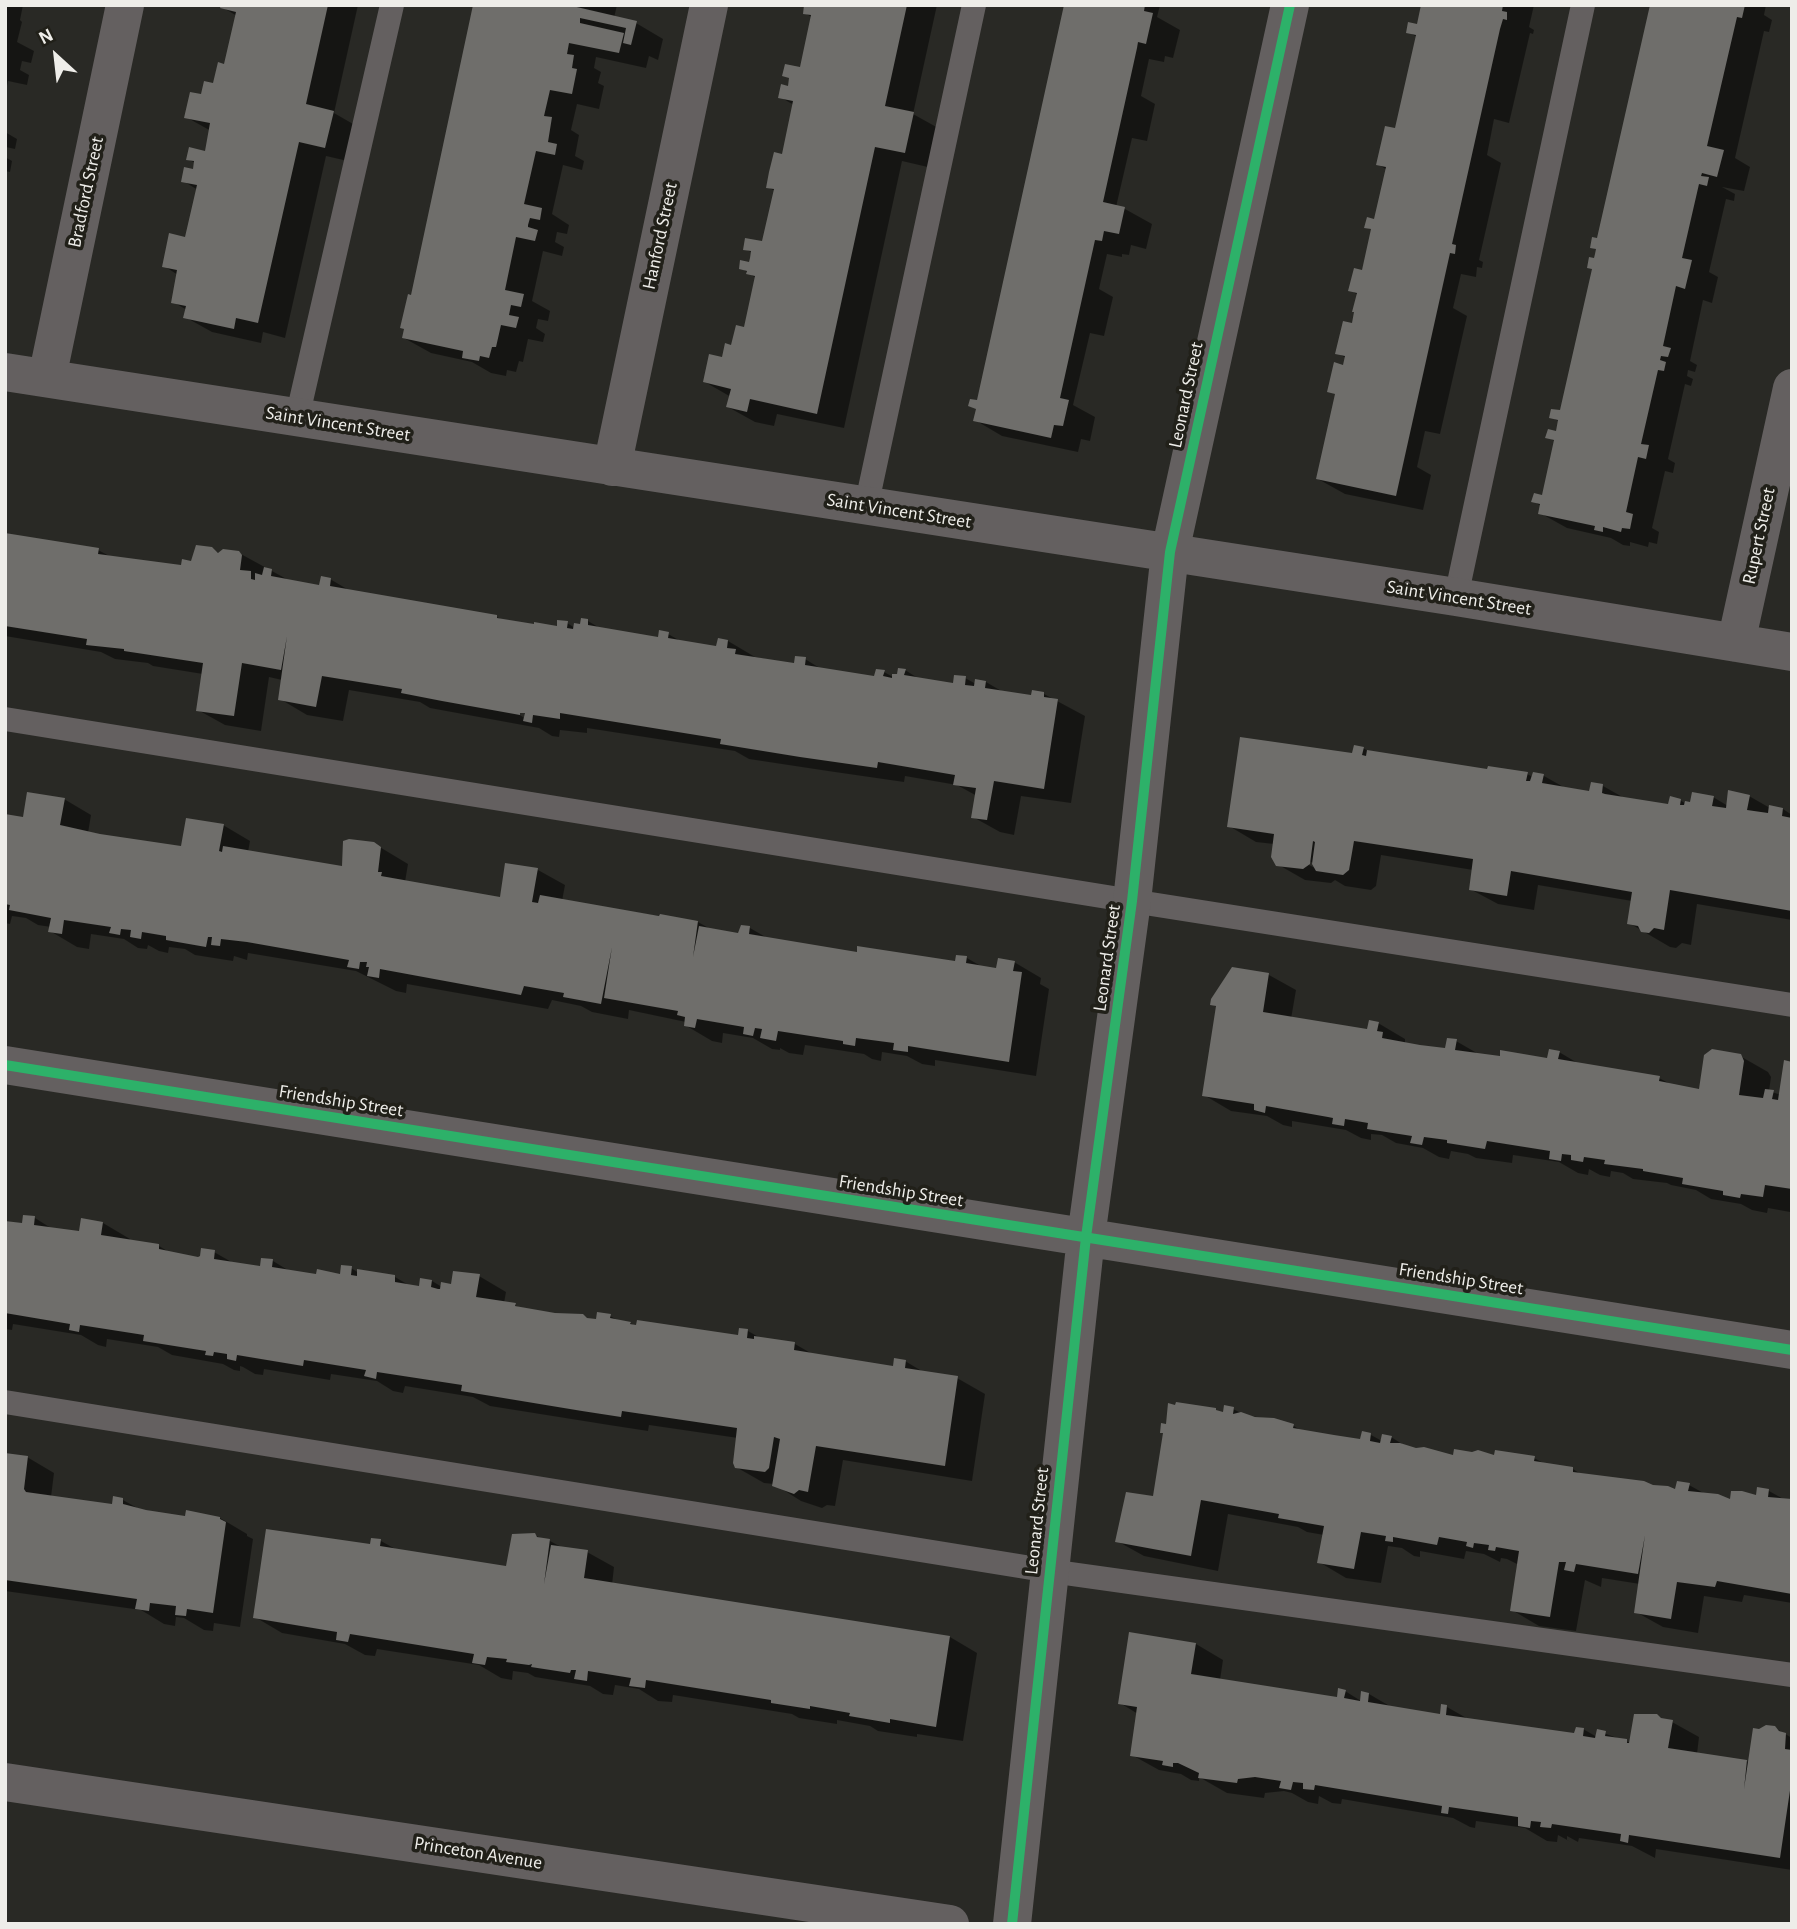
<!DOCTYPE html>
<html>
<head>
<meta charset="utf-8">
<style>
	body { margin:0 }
	#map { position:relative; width:1797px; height:1929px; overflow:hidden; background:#292925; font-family:"Alegreya Sans",sans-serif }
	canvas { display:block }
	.frame { position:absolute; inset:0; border:7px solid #eeede9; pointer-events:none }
	.north { position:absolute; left:21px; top:21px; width:70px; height:70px; -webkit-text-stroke:5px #212019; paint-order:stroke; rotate:333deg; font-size:19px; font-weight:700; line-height:28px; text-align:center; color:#eeede9 }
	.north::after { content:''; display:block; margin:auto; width:24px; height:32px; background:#eeede9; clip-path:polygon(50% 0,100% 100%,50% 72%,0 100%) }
</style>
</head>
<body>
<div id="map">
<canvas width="1797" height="1929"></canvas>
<div class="frame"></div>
<div class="north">N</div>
</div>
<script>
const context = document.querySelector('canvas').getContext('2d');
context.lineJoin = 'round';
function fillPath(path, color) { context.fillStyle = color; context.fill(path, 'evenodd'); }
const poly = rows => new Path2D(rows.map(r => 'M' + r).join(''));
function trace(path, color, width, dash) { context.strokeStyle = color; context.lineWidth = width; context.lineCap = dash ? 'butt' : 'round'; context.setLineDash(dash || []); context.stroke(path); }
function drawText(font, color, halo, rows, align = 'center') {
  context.font = font + ' "Alegreya Sans",sans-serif'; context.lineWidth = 7; context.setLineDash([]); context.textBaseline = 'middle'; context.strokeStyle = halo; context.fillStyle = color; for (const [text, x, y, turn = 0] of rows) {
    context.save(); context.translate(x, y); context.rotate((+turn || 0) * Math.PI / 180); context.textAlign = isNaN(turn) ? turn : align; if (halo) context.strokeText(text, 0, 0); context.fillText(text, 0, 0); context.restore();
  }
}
const shadow = poly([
	[5,5,23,5,20,20,22,22,17,42,34,51,31,63,22,61,20,70,29,75,27,85,8,81,5,96],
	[223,5,358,5,334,113,360,128,352,162,326,156,285,338,263,332,261,343,212,332,185,317,187,310,173,302,178,275,164,266,187,239,198,190,183,181,194,171,195,163,188,159,206,153,211,131,186,117,203,96,214,85,225,66,237,16,222,7],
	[476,5,617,5,614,18,636,23,663,39,658,60,649,56,646,68,596,57,594,68,601,72,598,83,604,86,599,109,577,104,571,130,579,135,575,156,584,161,582,170,563,165,552,214,569,225,567,234,557,232,555,242,564,247,562,256,543,251,532,301,550,311,548,321,538,319,536,328,545,334,543,342,528,339,523,362,519,361,516,372,507,370,506,376,491,373,472,362,431,353,404,338,406,330,402,328,412,297],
	[806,5,937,5,913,114,940,129,932,168,902,161,844,428,777,414,774,426,755,422,728,407,731,397,705,382,724,360,745,329,756,278,741,268,750,264,753,253,745,249,764,243,775,191,768,187,783,156,794,105,780,97,789,88,791,79,784,75,801,69,813,18,805,13],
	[1066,5,1160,5,1157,17,1180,30,1173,58,1165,56,1164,62,1149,59,1141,96,1155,104,1147,141,1132,138,1116,207,1125,209,1152,224,1146,249,1131,245,1129,255,1122,254,1122,257,1107,254,1099,289,1113,297,1104,336,1090,333,1073,405,1095,417,1090,441,1081,439,1078,452,1002,436,975,420],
	[1423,5,1534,5,1529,27,1534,30,1533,34,1530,33,1509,123,1494,119,1487,155,1501,163,1479,260,1483,262,1482,268,1477,267,1476,277,1461,274,1453,308,1467,316,1440,434,1425,431,1417,467,1431,475,1423,510,1345,494,1318,479,1337,395,1329,391,1345,367,1346,358,1337,353,1353,325,1358,295,1350,290,1363,272,1373,230,1366,227,1375,221,1387,170,1378,164,1404,132,1417,37,1408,32,1418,26],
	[1652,5,1766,5,1764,15,1772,20,1769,32,1764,31,1735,158,1750,167,1744,191,1722,187,1735,194,1734,201,1726,199,1709,272,1718,277,1712,303,1703,300,1690,361,1697,365,1695,372,1688,370,1687,376,1693,379,1691,386,1685,384,1668,459,1675,463,1673,473,1665,471,1652,528,1659,532,1657,544,1649,542,1648,547,1630,542,1630,546,1623,545,1611,538,1567,528,1540,513,1541,506,1533,501,1543,497,1556,442,1548,437,1557,434,1560,422,1551,417,1561,412],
	[5,132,17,139,15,149,6,147,5,150],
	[5,157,12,161,10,172,5,171],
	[5,535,98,550,113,558,182,567,192,563,212,549,220,554,239,553,292,582,321,587,330,579,352,592,497,617,502,620,559,628,567,623,575,628,581,627,588,621,603,630,660,639,668,634,684,643,718,648,728,641,755,657,796,665,805,659,823,670,876,678,884,672,893,677,905,670,921,680,954,685,965,678,976,684,986,682,1003,692,1033,697,1044,694,1085,716,1071,803,1021,796,1014,835,1000,832,973,817,977,796,957,785,905,776,904,782,828,771,749,759,735,751,587,728,587,733,560,730,559,737,552,736,539,728,430,708,420,702,349,690,343,721,307,715,280,699,282,680,269,677,261,731,225,725,198,710,203,674,153,666,148,663,115,659,101,652,5,636],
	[513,707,526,714,526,719,512,710],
	[1363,748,1371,753,1489,771,1527,774,1533,777,1534,774,1544,776,1567,789,1591,793,1603,786,1626,799,1670,806,1680,800,1686,804,1692,804,1713,797,1728,806,1749,796,1770,808,1783,809,1792,815,1792,920,1697,904,1691,945,1682,943,1676,948,1670,947,1629,923,1632,901,1538,885,1534,910,1498,904,1470,889,1473,870,1381,855,1376,886,1371,890,1345,886,1335,880,1331,883,1305,880,1277,864,1274,844,1256,842,1229,826],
	[1303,858,1315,864,1315,868,1301,861],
	[64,799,91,815,88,833,183,848,223,825,250,841,248,852,343,868,373,843,408,864,405,882,501,899,538,870,565,885,562,901,698,922,712,930,740,935,750,928,769,939,858,954,957,963,967,958,984,968,998,970,1014,962,1041,978,1040,984,1049,989,1036,1076,935,1060,935,1066,922,1064,907,1056,882,1052,881,1061,872,1059,864,1054,805,1045,803,1055,789,1053,780,1048,780,1050,772,1049,753,1038,723,1033,722,1043,712,1041,685,1025,686,1022,629,1010,628,1019,592,1012,581,1006,552,1000,548,1009,407,984,406,993,396,991,356,971,248,953,247,960,234,956,233,961,195,955,185,949,169,947,168,953,159,951,148,945,147,949,138,948,124,939,91,934,89,949,77,947,50,931,51,927,38,925,26,918,12,916,10,924,5,923,5,816,25,819],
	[1233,969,1269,975,1296,990,1291,1019,1369,1032,1378,1023,1405,1039,1405,1043,1447,1050,1456,1041,1482,1056,1549,1060,1559,1052,1581,1065,1659,1078,1674,1086,1700,1091,1740,1056,1768,1072,1771,1077,1769,1091,1781,1095,1792,1063,1792,1203,1790,1212,1768,1208,1767,1213,1752,1210,1741,1204,1711,1199,1696,1190,1671,1185,1667,1183,1633,1179,1623,1173,1611,1171,1610,1177,1600,1175,1589,1169,1588,1175,1578,1173,1559,1162,1513,1155,1512,1163,1476,1158,1468,1154,1451,1151,1449,1159,1439,1157,1423,1148,1396,1143,1382,1135,1371,1134,1371,1140,1361,1138,1346,1130,1292,1121,1292,1127,1283,1125,1267,1116,1231,1111,1204,1095,1218,1008,1212,1004],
	[35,1218,54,1230,80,1233,103,1223,130,1239,129,1241,159,1246,172,1254,198,1258,214,1252,235,1264,261,1268,262,1260,273,1261,291,1272,317,1276,341,1276,351,1268,359,1273,395,1277,412,1287,420,1288,432,1281,442,1287,453,1286,479,1276,506,1292,504,1303,515,1305,523,1310,598,1321,610,1316,621,1322,630,1323,637,1327,739,1337,748,1331,762,1339,795,1344,814,1355,894,1368,905,1361,925,1373,957,1378,985,1394,972,1481,843,1460,835,1506,827,1505,822,1508,801,1501,774,1484,764,1483,736,1467,738,1438,649,1425,648,1431,609,1425,490,1406,473,1397,405,1386,403,1393,393,1391,377,1381,331,1374,330,1380,264,1369,263,1375,255,1374,243,1367,240,1366,240,1371,234,1370,223,1364,172,1355,158,1347,107,1339,106,1347,98,1345,81,1335,13,1324,12,1330,5,1329,5,1223,23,1225],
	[1233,1409,1245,1415,1274,1420,1294,1426,1303,1432,1361,1441,1371,1435,1382,1441,1391,1437,1407,1447,1454,1457,1534,1458,1545,1464,1573,1469,1582,1475,1677,1491,1689,1485,1707,1495,1732,1501,1758,1498,1769,1491,1787,1501,1792,1502,1792,1603,1744,1595,1742,1602,1704,1596,1698,1633,1663,1627,1636,1612,1640,1584,1602,1578,1601,1587,1585,1580,1576,1631,1539,1626,1512,1610,1517,1564,1507,1559,1501,1558,1500,1562,1484,1554,1466,1551,1464,1559,1420,1551,1420,1557,1414,1556,1402,1548,1388,1546,1381,1583,1346,1578,1319,1562,1324,1535,1307,1532,1298,1527,1228,1514,1218,1571,1144,1556,1117,1541,1155,1498,1167,1426,1222,1413],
	[5,1455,27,1457,54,1473,51,1497,113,1506,123,1500,139,1509,187,1518,220,1518,247,1534,247,1536,253,1539,240,1627,214,1623,213,1631,204,1630,184,1618,176,1617,175,1626,164,1624,141,1610,5,1591],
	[535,1535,542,1539,550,1541,563,1548,587,1552,614,1567,612,1585,950,1637,977,1653,963,1741,917,1734,917,1737,878,1731,870,1726,837,1720,837,1724,799,1718,792,1714,673,1695,672,1702,658,1701,639,1689,615,1685,613,1695,603,1694,590,1686,535,1677,528,1673,513,1671,512,1680,501,1678,479,1665,377,1649,375,1656,365,1655,345,1644,282,1633,255,1617,381,1541,399,1551,508,1568],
	[1196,1644,1223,1660,1220,1680,1339,1699,1345,1691,1361,1701,1369,1694,1393,1708,1441,1716,1447,1707,1470,1720,1576,1735,1583,1729,1597,1737,1598,1731,1631,1743,1666,1721,1672,1722,1699,1737,1697,1754,1750,1762,1775,1728,1792,1738,1792,1870,1656,1849,1655,1858,1632,1846,1579,1838,1578,1842,1567,1836,1567,1840,1571,1842,1558,1835,1557,1842,1547,1841,1525,1828,1476,1821,1475,1828,1470,1827,1453,1818,1342,1799,1341,1804,1332,1803,1319,1796,1318,1804,1308,1802,1292,1793,1284,1791,1265,1793,1264,1798,1227,1793,1199,1777,1199,1781,1191,1780,1181,1774,1159,1770,1132,1755,1138,1714,1120,1703]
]);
const building = poly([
	[221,5,328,5,306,104,334,111,325,148,299,142,258,323,236,318,234,329,183,318,186,306,171,303,177,270,162,267,169,233,185,237,197,185,181,182,184,167,193,169,194,161,186,160,189,147,205,151,210,123,184,118,190,92,201,94,204,81,213,83,218,62,224,64,236,12,220,8],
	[473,5,568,5,637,21,631,45,623,43,626,28,580,18,580,23,624,33,619,53,569,43,567,54,574,55,572,68,577,69,572,94,550,90,544,116,552,117,548,142,557,144,555,155,536,151,524,204,542,208,540,220,530,218,528,225,528,227,538,230,535,241,516,237,505,290,524,294,521,307,511,305,509,315,519,317,516,328,501,325,496,347,492,347,489,358,480,356,479,361,462,358,463,351,402,338,404,329,400,328,408,294,411,295],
	[804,5,907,5,885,106,914,112,905,153,875,147,817,414,750,399,747,412,726,407,731,389,703,382,709,354,722,357,725,343,731,345,736,325,744,327,755,276,746,274,747,271,739,269,740,260,749,262,750,258,751,251,743,250,745,238,762,241,774,189,766,188,769,172,774,152,782,154,793,101,778,98,781,84,788,86,789,78,782,76,785,64,800,67,811,15,803,14],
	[1064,5,1145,5,1144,11,1153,13,1146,44,1138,42,1137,48,1103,202,1125,207,1119,234,1104,231,1102,241,1095,240,1060,398,1069,400,1063,426,1054,425,1051,438,973,421,976,409,968,406,970,399,977,400],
	[1421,5,1503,5,1502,11,1507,12,1507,20,1503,19,1500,29,1452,244,1456,245,1455,254,1450,253,1396,496,1316,479,1335,394,1327,392,1334,362,1343,365,1345,356,1335,354,1343,321,1352,323,1354,312,1352,312,1357,293,1348,291,1354,268,1362,270,1371,229,1364,228,1367,217,1374,219,1386,167,1376,165,1385,126,1395,128,1416,35,1406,33,1408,22,1417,24],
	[1650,5,1745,5,1742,18,1737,17,1707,146,1724,150,1717,177,1702,173,1701,176,1709,177,1707,186,1699,184,1682,258,1692,260,1685,289,1676,286,1663,346,1671,348,1668,357,1661,356,1660,360,1666,362,1664,371,1658,370,1641,444,1649,445,1646,459,1638,457,1626,512,1633,514,1630,529,1622,528,1621,532,1603,527,1603,532,1594,530,1595,526,1538,514,1540,504,1531,502,1534,493,1542,495,1554,440,1545,438,1548,429,1556,431,1558,420,1549,418,1551,409,1560,410,1592,269,1587,268,1589,257,1594,258,1595,254,1596,249,1590,248,1592,237,1597,238],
	[5,533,99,548,98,554,181,565,182,559,191,561,196,545,212,547,218,553,223,549,239,551,242,555,240,570,251,571,251,579,255,580,255,573,262,575,264,567,272,569,271,576,319,585,321,576,331,578,330,586,497,615,497,618,534,624,534,622,557,626,557,620,568,621,567,628,573,629,574,623,580,624,581,618,588,619,588,625,658,637,659,630,669,632,668,638,716,646,718,638,728,640,727,648,736,649,735,654,794,663,795,656,806,657,805,665,874,676,876,669,885,670,883,676,892,678,892,674,897,674,898,668,906,669,904,675,953,683,954,675,966,676,965,685,974,686,975,679,986,681,985,688,1031,695,1032,690,1044,692,1044,697,1058,699,1044,789,994,781,987,820,971,818,976,788,953,785,955,775,878,762,877,768,800,757,720,744,721,739,560,713,560,719,533,715,532,723,523,721,525,713,520,713,520,715,442,701,401,693,402,689,322,676,316,707,278,700,287,636,281,670,242,663,234,716,196,711,203,663,124,651,124,649,86,645,87,639,5,626],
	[1240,737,1352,753,1354,745,1364,747,1362,755,1366,756,1367,750,1487,769,1488,766,1528,772,1526,781,1530,781,1533,772,1544,774,1542,783,1589,791,1591,782,1603,784,1602,793,1605,794,1668,804,1670,796,1681,799,1680,805,1684,805,1685,801,1690,802,1692,792,1714,796,1712,806,1726,808,1728,790,1750,795,1747,810,1768,813,1769,805,1783,808,1782,816,1792,818,1792,911,1670,890,1664,930,1654,928,1649,933,1641,932,1638,926,1627,924,1632,892,1511,871,1507,896,1469,890,1473,859,1354,841,1349,870,1343,875,1316,871,1312,864,1315,842,1313,841,1310,864,1303,869,1276,866,1271,857,1274,834,1227,827],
	[27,792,65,798,60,825,100,834,181,846,186,818,224,824,219,851,222,852,223,846,342,866,343,841,349,839,374,842,381,847,378,872,382,872,381,876,500,897,505,863,538,868,532,902,538,903,540,895,659,916,660,914,698,921,693,957,699,926,738,933,741,925,750,926,749,934,857,952,857,946,955,961,956,955,967,956,966,963,996,968,998,958,1015,961,1013,971,1022,972,1009,1062,908,1046,908,1052,893,1050,894,1043,856,1038,855,1046,843,1044,843,1041,778,1031,776,1041,760,1038,762,1029,755,1028,753,1036,743,1034,744,1027,697,1019,695,1028,684,1026,685,1017,677,1015,678,1011,604,998,612,947,601,1004,563,997,564,993,524,986,521,995,380,969,379,978,367,976,369,967,366,967,367,962,360,962,359,969,347,967,349,960,247,942,221,939,220,946,211,945,212,937,208,937,206,947,166,940,166,936,142,932,141,939,130,937,131,930,121,929,120,935,109,933,111,927,64,920,62,934,48,932,51,918,9,910,10,905,5,904,5,814,23,817],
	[1232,967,1269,973,1263,1012,1367,1029,1369,1020,1379,1022,1377,1031,1383,1032,1382,1038,1420,1045,1445,1048,1447,1038,1457,1039,1455,1050,1500,1056,1500,1050,1547,1058,1549,1049,1560,1051,1558,1059,1660,1076,1659,1081,1699,1089,1704,1055,1712,1049,1741,1054,1744,1061,1739,1095,1763,1098,1765,1089,1774,1090,1772,1099,1778,1100,1784,1060,1792,1062,1792,1189,1765,1185,1763,1197,1741,1194,1740,1198,1723,1195,1723,1191,1682,1184,1683,1178,1643,1171,1643,1169,1604,1164,1605,1160,1584,1157,1583,1162,1571,1160,1571,1155,1562,1154,1561,1161,1549,1159,1550,1151,1487,1141,1485,1149,1447,1143,1447,1140,1424,1137,1422,1145,1410,1143,1412,1136,1367,1129,1368,1123,1345,1119,1344,1126,1332,1124,1333,1118,1328,1117,1266,1106,1265,1113,1254,1110,1254,1104,1202,1096,1216,1006,1210,1005,1211,999],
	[23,1215,35,1216,34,1225,79,1231,81,1218,103,1222,101,1235,159,1244,159,1249,198,1257,200,1256,201,1248,215,1250,214,1259,260,1266,261,1258,273,1259,272,1267,316,1274,317,1269,340,1274,341,1265,352,1266,351,1275,357,1276,357,1269,395,1275,395,1282,419,1286,420,1278,432,1280,431,1287,438,1289,440,1289,441,1282,451,1284,453,1271,480,1274,476,1297,516,1303,515,1306,555,1313,583,1314,587,1318,596,1319,597,1312,611,1314,610,1318,631,1322,630,1324,636,1325,637,1320,738,1335,739,1328,748,1329,747,1338,754,1339,754,1336,795,1342,794,1350,893,1366,894,1358,906,1360,905,1368,958,1376,945,1466,816,1446,808,1492,799,1490,794,1494,772,1486,780,1439,774,1437,769,1468,765,1472,735,1468,733,1463,737,1428,622,1411,621,1417,582,1411,461,1391,462,1385,377,1372,376,1379,364,1376,366,1370,304,1360,303,1366,237,1355,236,1361,227,1359,227,1354,214,1352,213,1356,205,1355,206,1351,143,1341,144,1335,80,1325,79,1332,69,1330,70,1324,5,1313,5,1221,22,1223],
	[1176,1402,1216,1408,1216,1410,1223,1412,1224,1405,1234,1407,1233,1414,1241,1412,1255,1417,1274,1418,1294,1424,1293,1428,1334,1435,1360,1439,1362,1431,1371,1433,1370,1441,1380,1443,1382,1434,1392,1436,1390,1443,1400,1443,1416,1448,1424,1447,1453,1455,1454,1449,1472,1452,1478,1450,1494,1455,1495,1450,1535,1456,1534,1461,1573,1467,1573,1472,1644,1481,1653,1485,1668,1486,1675,1489,1677,1481,1690,1483,1688,1491,1718,1494,1730,1499,1731,1491,1742,1491,1756,1495,1757,1487,1769,1489,1768,1497,1792,1499,1792,1594,1717,1581,1715,1587,1677,1582,1671,1619,1634,1613,1645,1535,1638,1574,1576,1564,1574,1572,1564,1570,1566,1562,1559,1562,1550,1617,1510,1611,1519,1551,1496,1547,1495,1551,1488,1550,1489,1545,1474,1543,1473,1548,1466,1546,1467,1542,1439,1537,1437,1545,1393,1537,1393,1542,1385,1541,1386,1536,1361,1532,1354,1569,1317,1563,1324,1526,1278,1518,1279,1514,1201,1500,1191,1556,1115,1542,1126,1492,1153,1496,1163,1433,1160,1433,1161,1423,1166,1424,1168,1403,1175,1405],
	[5,1453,28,1456,24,1489,26,1492,112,1504,113,1496,123,1498,123,1504,146,1510,185,1516,186,1510,220,1517,220,1519,226,1522,213,1613,187,1609,186,1616,175,1615,176,1606,150,1603,149,1611,135,1609,137,1599,5,1580],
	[266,1529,370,1544,371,1538,381,1539,380,1546,506,1566,512,1534,535,1533,537,1537,550,1539,544,1584,551,1545,588,1550,584,1578,950,1636,936,1727,890,1719,890,1723,849,1716,850,1713,810,1706,810,1709,771,1703,771,1700,646,1680,645,1688,629,1686,631,1678,588,1671,587,1681,574,1679,576,1670,571,1670,570,1673,531,1667,532,1664,529,1665,506,1662,507,1659,487,1657,485,1665,472,1663,474,1654,350,1634,348,1642,336,1640,337,1632,253,1618],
	[1129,1632,1196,1643,1191,1674,1337,1697,1338,1688,1346,1690,1344,1698,1360,1701,1361,1691,1369,1693,1368,1702,1440,1714,1441,1704,1447,1705,1446,1715,1574,1733,1576,1727,1584,1728,1583,1736,1595,1738,1597,1729,1606,1731,1605,1736,1627,1739,1627,1743,1629,1743,1634,1714,1657,1714,1661,1718,1673,1720,1668,1748,1747,1760,1744,1789,1753,1728,1759,1729,1766,1725,1775,1726,1779,1731,1786,1733,1785,1749,1792,1750,1792,1777,1780,1858,1629,1835,1628,1843,1620,1841,1621,1834,1552,1824,1551,1828,1540,1827,1541,1822,1531,1821,1530,1828,1518,1826,1518,1817,1449,1807,1448,1814,1441,1813,1442,1806,1315,1785,1314,1790,1303,1789,1303,1783,1293,1782,1291,1790,1279,1788,1281,1781,1255,1777,1238,1779,1237,1783,1198,1778,1199,1773,1178,1763,1173,1763,1173,1767,1162,1765,1163,1761,1130,1756,1137,1707,1118,1704]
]);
const service = poly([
	[297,418,392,5],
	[866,507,974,5],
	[1456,597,1583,5],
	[5,719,1132,901,1792,1005],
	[5,1402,1050,1571,1792,1675]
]);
const minor = poly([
	[5,372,1456,597,1792,652],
	[47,378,125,5],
	[612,467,709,5],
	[1736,643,1792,388],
	[5,1065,1792,1350],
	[5,1782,950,1924],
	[1012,1924,1086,1237,1132,901,1170,552,1290,5]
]);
const cycleway = poly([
	[5,1065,1792,1350],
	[1012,1924,1086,1237,1132,901,1170,552,1290,5]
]);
const streetNames = [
	["Bradford Street",86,192,-78],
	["Hanford Street",660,236,-78],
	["Leonard Street",1186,395,-78],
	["Saint Vincent Street",338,424,9],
	["Saint Vincent Street",899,511,9],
	["Rupert Street",1759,536,-78],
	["Saint Vincent Street",1459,598,9],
	["Leonard Street",1107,958,-82],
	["Friendship Street",341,1101,9],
	["Friendship Street",901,1191,9],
	["Friendship Street",1461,1279,9],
	["Leonard Street",1037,1521,-84],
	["Princeton Avenue",478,1853,9]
];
fillPath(shadow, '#0007');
fillPath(building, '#6f6e6b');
trace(service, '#646060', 24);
trace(minor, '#646060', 38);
trace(cycleway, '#2db169', 10);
drawText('19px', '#eeede9', '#212019', streetNames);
</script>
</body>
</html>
